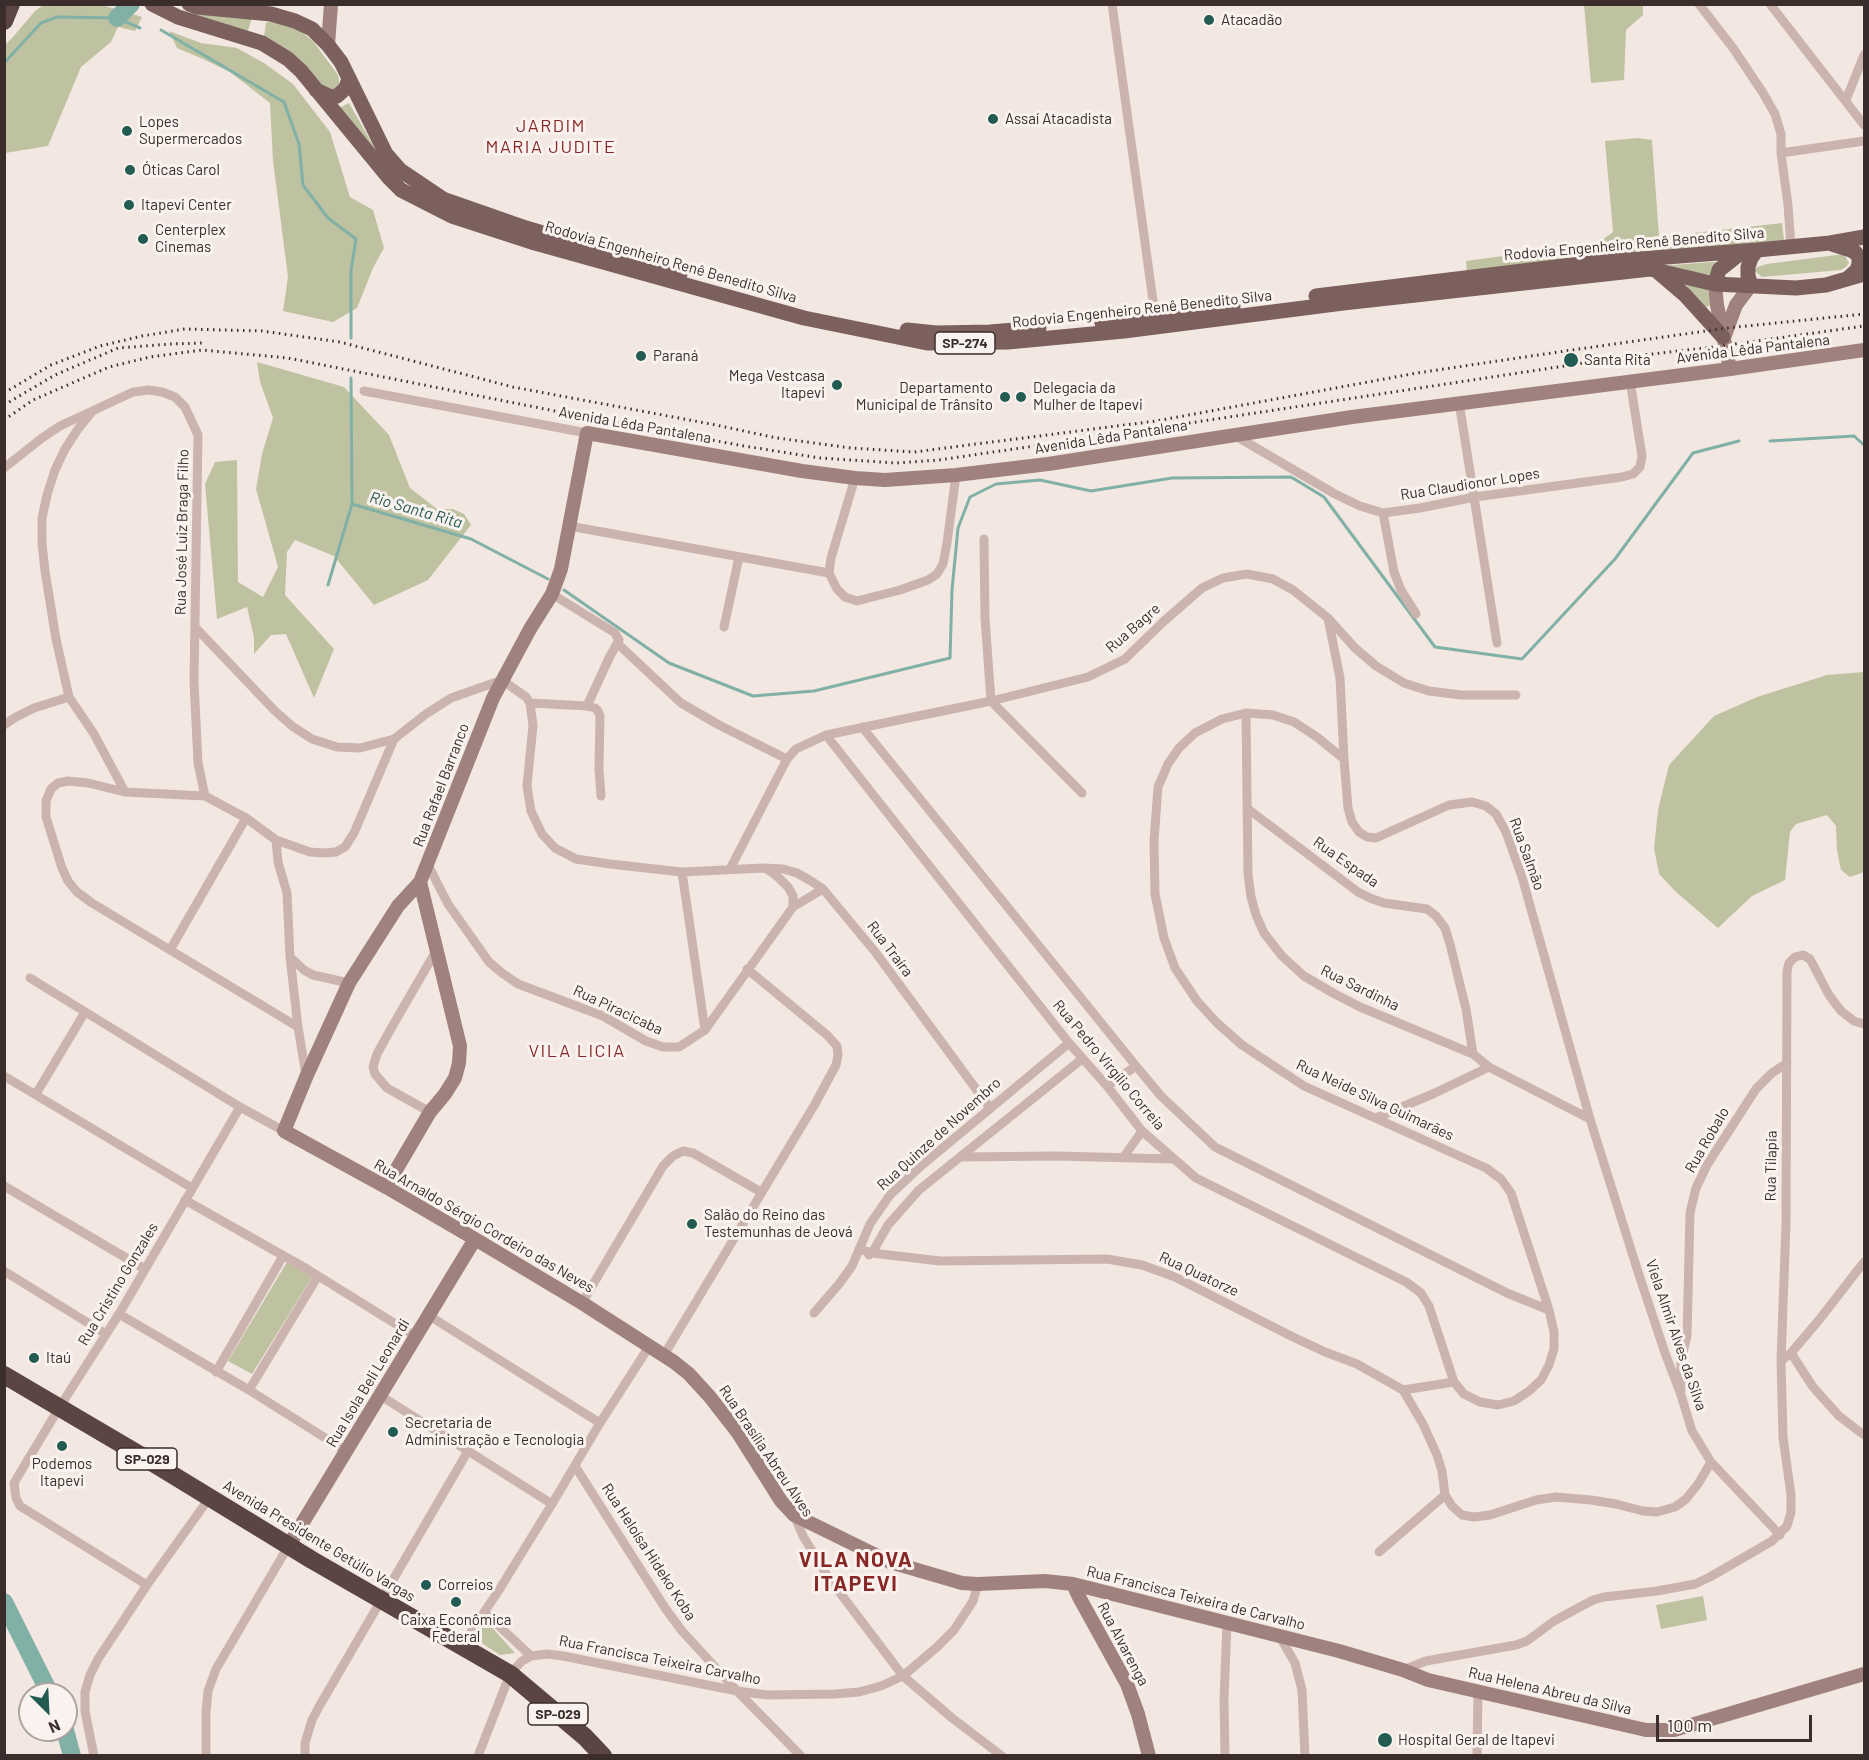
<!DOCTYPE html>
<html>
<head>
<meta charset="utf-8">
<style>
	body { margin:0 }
	#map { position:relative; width:1869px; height:1760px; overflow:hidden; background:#f3e7e1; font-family:Barlow,sans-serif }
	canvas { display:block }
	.frame { position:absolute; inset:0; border:6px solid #3a2d2b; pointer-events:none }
	.north { position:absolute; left:18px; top:1682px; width:60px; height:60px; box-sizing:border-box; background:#faf2ee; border:2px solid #ada3a0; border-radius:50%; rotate:156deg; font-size:16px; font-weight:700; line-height:24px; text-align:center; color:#3a2d2b }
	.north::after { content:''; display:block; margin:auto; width:21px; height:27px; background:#215b51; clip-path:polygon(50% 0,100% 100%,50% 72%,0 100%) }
	.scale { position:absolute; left:1656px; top:1715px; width:156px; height:27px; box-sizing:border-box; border:3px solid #3a2d2b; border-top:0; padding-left:8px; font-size:18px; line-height:21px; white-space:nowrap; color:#3a2d2b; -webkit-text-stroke:4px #faf2ee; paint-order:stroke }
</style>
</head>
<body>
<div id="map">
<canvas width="1869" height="1760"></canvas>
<div class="frame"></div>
<div class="north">N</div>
<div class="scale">100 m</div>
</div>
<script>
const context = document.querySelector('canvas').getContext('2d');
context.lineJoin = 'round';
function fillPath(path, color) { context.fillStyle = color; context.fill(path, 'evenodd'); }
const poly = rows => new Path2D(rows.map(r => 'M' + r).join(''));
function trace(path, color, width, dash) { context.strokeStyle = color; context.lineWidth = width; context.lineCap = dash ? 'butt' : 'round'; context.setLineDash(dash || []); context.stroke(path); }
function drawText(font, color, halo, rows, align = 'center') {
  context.font = font + ' Barlow,sans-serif'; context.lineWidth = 6; context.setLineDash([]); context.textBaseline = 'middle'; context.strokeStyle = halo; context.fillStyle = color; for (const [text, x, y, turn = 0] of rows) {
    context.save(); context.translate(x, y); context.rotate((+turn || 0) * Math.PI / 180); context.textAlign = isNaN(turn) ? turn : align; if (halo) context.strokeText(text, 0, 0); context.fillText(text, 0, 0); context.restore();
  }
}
const green = poly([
	[45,4,102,5,142,17,135,31,118,27,111,42,81,67,48,146,5,153,5,45,13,37,35,11],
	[1584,5,1643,5,1643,15,1626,30,1624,80,1591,83],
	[185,14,252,17,247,35],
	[273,20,297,28,313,41,338,75,340,86,327,93,264,37,266,23],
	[169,31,201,43,237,48,264,63,293,84,330,132,350,197,373,210,384,248,373,268,357,308,333,322,283,311,288,277,273,161,270,103,230,72,203,59,177,48],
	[349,103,381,159,339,108],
	[1638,138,1652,140,1659,237,1782,223,1784,240,1467,272,1466,261,1598,243,1613,232,1605,141],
	[1844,254,1849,263,1846,267,1841,270,1773,276,1762,277,1755,271,1757,267,1767,264],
	[1726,261,1712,275,1659,266],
	[1685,284,1708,289,1711,305,1706,307],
	[257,362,344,387,389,435,410,488,437,509,453,509,464,514,471,525,428,580,374,605,334,556,295,540,287,552,285,595,334,649,314,698,286,634,271,635,254,654,254,637,247,607,217,619,205,484,215,462,237,460,238,582,263,597,278,567,256,489,262,454,273,418,260,382],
	[1864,672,1864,872,1850,877,1841,870,1837,850,1836,826,1827,815,1796,824,1790,832,1785,880,1752,896,1718,928,1676,892,1659,874,1654,848,1658,810,1669,765,1714,716,1757,697,1827,675],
	[287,1262,312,1277,252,1374,228,1361],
	[1703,1596,1707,1620,1661,1629,1656,1605],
	[487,1622,515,1653,500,1655,474,1638]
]);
const stream = poly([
	[161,30,284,102,299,144,303,185,328,218,356,239,351,271,351,338],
	[4,63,41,23,57,17,117,18,140,28],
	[351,378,352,504],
	[1770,441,1854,436,1864,445],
	[328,585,352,504,471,539,548,579],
	[564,590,669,663,753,696,814,691,950,658,952,590,958,528,970,497,996,484,1040,480,1091,491,1172,478,1291,477,1324,497,1435,647,1522,659,1615,559,1693,453,1739,441]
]);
const river = poly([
	[117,18,131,4],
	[4,1602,50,1694],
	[65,1730,72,1756]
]);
const street = poly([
	[1112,4,1155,315],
	[1699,4,1733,48,1763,93,1775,114,1781,134,1781,153,1788,205,1791,247],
	[1770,4,1864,125],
	[1846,100,1864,55],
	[1781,153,1864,141],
	[364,391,587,433],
	[1459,402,1497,643],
	[91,413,78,429,65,449,55,470,47,495,42,518,42,543,45,571,56,639,69,697,94,734,125,792],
	[1234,435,1335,494,1360,506,1383,513,1420,508,1475,497,1622,477,1633,474,1640,467,1642,456,1630,381],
	[4,468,42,438,60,426,133,392,149,390,162,392,175,397,185,407,198,435,194,681,198,763,205,796],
	[1383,513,1394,572,1401,590,1416,614],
	[569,526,829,573],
	[984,539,985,618,991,701,1082,793],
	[829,573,837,589,845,597,857,601,900,590,928,580,937,574,943,564,947,543,956,475],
	[829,573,831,558,855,478],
	[552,594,615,633,619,640,610,656,587,706],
	[1328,618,1340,678,1344,759,1348,808,1352,822,1359,832,1367,837,1376,838,1449,805,1472,802,1486,806,1496,814,1506,832,1522,877,1590,1119,1639,1275,1665,1353,1681,1395,1692,1431,1711,1462,1780,1535],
	[195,627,275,711,292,726,312,739,337,747,360,748,394,739],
	[724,627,739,557],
	[618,644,681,703,719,725,787,759],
	[530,703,587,706,595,708,598,711,600,716,599,769,601,796],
	[1246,713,1248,874,1251,897,1256,915,1264,933,1282,956,1304,976,1333,993,1360,1007,1473,1054,1489,1067,1590,1119],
	[4,725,16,717,34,708,69,697],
	[862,727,1136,1066,1161,1096,1215,1147,1507,1293,1549,1310],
	[826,735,1069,1043,1107,1086,1142,1131,1196,1178,1406,1282,1421,1293,1429,1306,1454,1382,1464,1394,1480,1402,1498,1405,1514,1401,1529,1391,1541,1380,1549,1365,1554,1349,1554,1332,1549,1310,1511,1193,1501,1179,1486,1168,1304,1086,1242,1045,1217,1023,1197,1001,1175,968,1164,938,1155,894,1154,841,1158,787,1168,764,1179,748,1195,733,1222,719,1246,713,1273,715,1294,722,1317,737,1344,759],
	[1248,809,1358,892,1370,898,1384,903,1427,909,1436,916,1445,928,1450,944,1466,1009,1473,1054],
	[276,840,278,862,287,893,290,957,298,1027,306,1075],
	[428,865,448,904,489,962,502,973,518,984,603,1016,646,1041,663,1047,679,1047,705,1030,793,907,823,889],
	[730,869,787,759,796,749,826,735,991,701,1088,677,1125,659,1163,622,1202,588,1223,578,1247,574,1273,579,1293,590,1328,618,1355,648,1376,666,1404,683,1429,691,1461,695,1516,695],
	[767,869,779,878,788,887,793,896,793,907],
	[682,872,705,1030],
	[170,950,246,818],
	[290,957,304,970,313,975,349,983],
	[30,978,240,1107,284,1131],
	[298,1027,92,903,77,892,68,881,62,868,46,817,46,801,51,789,58,783,68,781,88,783,125,792,205,796,246,818,276,840,310,852,323,853,336,852,345,847,354,833,394,739,426,714,451,698,502,680,526,697,530,703,533,725,527,786,531,811,542,834,555,848,576,859,610,864,682,872,764,868,783,869,797,873,811,881,823,889,876,953,990,1108],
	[4,1076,192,1188],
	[1107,1086,1136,1066],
	[36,1094,85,1012],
	[430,1112,387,1088,375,1074,373,1067,377,1054,393,1025,436,951],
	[1376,1118,1435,1093,1489,1067],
	[962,1157,1057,1156,1173,1159],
	[1123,1158,1142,1131],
	[4,1186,145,1269],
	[185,1200,307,1269,415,1336],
	[859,1249,872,1253,940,1261,1107,1259,1142,1265,1175,1277,1291,1336,1325,1352,1357,1364,1403,1390],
	[869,1255,872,1253,888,1225,919,1190,1082,1059],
	[4,1271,106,1334],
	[582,1303,663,1166,673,1156,683,1151,693,1153,761,1192],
	[814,1313,839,1284,852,1266,870,1224,890,1195,921,1166,1069,1043],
	[119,1314,249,1390,346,1451],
	[428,1315,600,1423],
	[1791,1353,1813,1387,1839,1416,1864,1435],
	[664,1355,815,1104,836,1065,838,1055,837,1046,827,1035,747,969],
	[1781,1361,1791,1353,1819,1320,1864,1262],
	[216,1372,283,1256],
	[249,1390,318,1276],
	[1403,1390,1423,1424,1437,1455,1442,1471,1445,1495,1452,1506,1462,1515,1474,1517,1490,1515,1536,1500,1556,1497,1591,1500,1616,1504,1643,1511,1657,1512,1675,1507,1686,1499,1698,1484,1711,1462],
	[1403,1390,1454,1382],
	[1681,1390,1681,1361,1687,1336,1690,1213,1696,1188,1707,1165,1756,1089,1772,1073,1787,1063],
	[381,1396,552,1504],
	[575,1466,665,1608,682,1631,737,1691,801,1756],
	[794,1515,803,1536,828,1577,903,1676,952,1718,1002,1756],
	[1379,1552,1445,1495],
	[147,1585,20,1506,16,1498,14,1483,59,1408,119,1314,240,1107],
	[484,1612,531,1656],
	[1280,1637,1295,1663,1302,1690,1305,1756],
	[461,1647,499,1590,552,1504,600,1423,650,1345],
	[1403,1670,1426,1661,1516,1645,1527,1641,1554,1621,1593,1600,1604,1597,1657,1591,1695,1584,1710,1577,1772,1541,1787,1526,1791,1512,1791,1495,1783,1437,1781,1361,1786,1224,1787,971,1789,963,1795,957,1803,955,1810,959,1829,995,1841,1011,1854,1021,1864,1024],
	[94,1756,85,1711,85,1692,90,1675,98,1659,147,1585,210,1497],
	[206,1756,206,1712,208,1691,216,1669,289,1545],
	[305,1756,305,1743,312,1720,320,1705,468,1451],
	[478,1756,510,1674,522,1661,531,1656,547,1654,563,1656,737,1691,767,1695,835,1694,859,1692,881,1686,903,1676,937,1647,954,1630,973,1601,978,1584],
	[1225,1756,1224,1699,1227,1623],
	[1477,1756,1478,1692]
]);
const secondary = poly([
	[328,45,331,4],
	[1715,284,1717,305,1730,369],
	[1725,335,1736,305,1751,285],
	[1864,350,1730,369,1352,417,1048,464,956,475,885,480,855,478,802,471,587,433,561,569,552,594,530,629,493,698,420,882,398,906,349,983,307,1075,284,1131,386,1187,475,1239,582,1303,674,1362,689,1374,710,1397,738,1433,781,1501,794,1515,890,1562,962,1583,978,1584,1045,1581,1073,1584,1339,1651,1403,1670,1428,1680,1646,1730,1674,1730,1864,1674],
	[386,1187,430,1112,445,1094,455,1078,459,1063,460,1046,420,882],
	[289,1545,475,1239],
	[1073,1584,1079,1597,1127,1684,1138,1714,1149,1756]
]);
const primary = poly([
	[152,4,178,17,262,43,288,59,301,71,389,178,401,190,452,216,535,243,804,318,927,343,1008,342,1124,331,1343,303,1650,269,1715,284,1796,288,1826,285,1864,274],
	[189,4,197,7,271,14,295,21,312,29,328,45,341,62,386,154,400,170,443,199,526,228,680,274],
	[316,90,331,97,337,96,346,88,349,78],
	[1832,244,1851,250,1856,253,1859,258,1859,264,1857,270,1847,279],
	[1658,272,1685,295,1723,337],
	[1715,284,1719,270,1743,251],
	[1751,285,1748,276,1748,267,1751,258,1757,250],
	[1316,296,1589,263,1757,250,1830,243,1864,237],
	[1102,323,1174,312,1233,307],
	[907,330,936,333,990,332,1039,328]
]);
const highway = poly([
	[4,21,11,4],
	[4,1375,140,1455,312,1560,510,1674,585,1737,603,1756]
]);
const rail = poly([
	[4,393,51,365,100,346,142,336,185,329,262,331,340,342,513,387,716,425,777,438,851,448,914,452,1156,421,1417,373,1565,351,1727,328,1864,314],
	[4,405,55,375,118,348,171,344,202,343],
	[4,420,33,400,109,367,150,357,202,350,288,358,565,413,744,446,820,458,896,463,939,460,1041,445],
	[1183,424,1617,358,1714,347,1864,326]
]);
const markers = [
	[1209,20,6,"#215b51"],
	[993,119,6,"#215b51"],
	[127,131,6,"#215b51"],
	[130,170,6,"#215b51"],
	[129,205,6,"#215b51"],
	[143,239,6,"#215b51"],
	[641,356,6,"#215b51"],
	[1571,360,8,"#215b51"],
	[837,385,6,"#215b51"],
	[1005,397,6,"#215b51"],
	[1021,397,6,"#215b51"],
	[692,1224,6,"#215b51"],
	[34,1358,6,"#215b51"],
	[393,1432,6,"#215b51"],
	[62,1446,6,"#215b51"],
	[426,1585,6,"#215b51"],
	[456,1602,6,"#215b51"],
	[1385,1740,8,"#215b51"]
];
const shields = [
	[965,343,60],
	[147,1459,60],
	[558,1714,60]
];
const shieldNames = [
	["SP-274",965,343],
	["SP-029",147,1459],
	["SP-029",558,1714]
];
const poiNames = [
	["Atacadão",1221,20],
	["Assaí Atacadista",1005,119],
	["Lopes",139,122],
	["Supermercados",139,139],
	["Óticas Carol",142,170],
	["Itapevi Center",141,205],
	["Centerplex",155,230],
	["Cinemas",155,247],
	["Paraná",653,356],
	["Santa Rita",1584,360],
	["Mega Vestcasa",825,376,"right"],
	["Itapevi",825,393,"right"],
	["Departamento",993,388,"right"],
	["Municipal de Trânsito",993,405,"right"],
	["Delegacia da",1033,388],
	["Mulher de Itapevi",1033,405],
	["Salão do Reino das",704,1215],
	["Testemunhas de Jeová",704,1232],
	["Itaú",46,1358],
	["Secretaria de",405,1423],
	["Administração e Tecnologia",405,1440],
	["Podemos",62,1464,"center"],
	["Itapevi",62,1481,"center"],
	["Correios",438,1585],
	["Caixa Econômica",456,1620,"center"],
	["Federal",456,1637,"center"],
	["Hospital Geral de Itapevi",1398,1740]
];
const streetNames = [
	["Rodovia Engenheiro Renê Benedito Silva",1634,244,-5],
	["Rodovia Engenheiro Renê Benedito Silva",671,262,16],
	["Rodovia Engenheiro Renê Benedito Silva",1142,309,-6],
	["Avenida Lêda Pantalena",1753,349,-7],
	["Avenida Lêda Pantalena",635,425,10],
	["Avenida Lêda Pantalena",1111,437,-9],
	["Rua Claudionor Lopes",1470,484,-9],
	["Rua José Luiz Braga Filho",182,532,-89],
	["Rua Bagre",1133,628,-41],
	["Rua Rafael Barranco",441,785,-69],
	["Rua Salmão",1527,854,70],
	["Rua Espada",1346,862,35],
	["Rua Traíra",890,949,53],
	["Rua Sardinha",1360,988,26],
	["Rua Piracicaba",618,1010,25],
	["Rua Pedro Virgílio Correia",1109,1065,50],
	["Rua Neide Silva Guimarães",1375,1100,25],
	["Rua Quinze de Novembro",939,1134,-42],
	["Rua Robalo",1707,1140,-60],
	["Rua Tilapia",1771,1166,-89],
	["Rua Arnaldo Sérgio Cordeiro das Neves",484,1226,30],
	["Rua Quatorze",1199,1274,25],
	["Rua Cristino Gonzales",118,1284,-59],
	["Viela Almir Alves da Silva",1676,1335,71],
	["Rua Isola Beli Leonardi",368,1383,-59],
	["Rua Brasília Abreu Alves",766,1451,56],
	["Avenida Presidente Getúlio Vargas",319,1541,31],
	["Rua Heloísa Hideko Koba",649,1552,57],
	["Rua Francisca Teixeira de Carvalho",1196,1598,14],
	["Rua Alvarenga",1123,1644,62],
	["Rua Francisca Teixeira Carvalho",660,1660,11],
	["Rua Helena Abreu da Silva",1550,1691,13]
];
const waterNames = [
	["Rio Santa Rita",416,510,16]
];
const quarterNames = [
	["JARDIM",551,126],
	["MARIA JUDITE",551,147],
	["VILA LICIA",577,1051]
];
const districtNames = [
	["VILA NOVA",856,1560],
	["ITAPEVI",856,1584]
];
fillPath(green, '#bfc2a1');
trace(stream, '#81b0a7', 3);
trace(river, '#81b0a7', 18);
trace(street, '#cbb4ad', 9);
trace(secondary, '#9f827e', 14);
trace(primary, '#7b605d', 15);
trace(highway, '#5a4543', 18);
trace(rail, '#3a2d2b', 3, [1.5, 4.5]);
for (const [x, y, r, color] of markers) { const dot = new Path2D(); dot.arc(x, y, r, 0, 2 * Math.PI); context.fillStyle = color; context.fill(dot); trace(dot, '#faf2ee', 2); }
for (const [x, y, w] of shields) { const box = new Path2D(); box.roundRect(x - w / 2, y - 11, w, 22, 4.5); context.fillStyle = '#faf2ee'; context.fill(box); trace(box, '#3a2d2b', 1.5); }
drawText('bold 14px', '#3a2d2b', null, shieldNames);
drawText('15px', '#3a2d2b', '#faf2ee', poiNames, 'left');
drawText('15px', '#3a2d2b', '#faf2ee', streetNames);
drawText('italic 16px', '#215b51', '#faf2ee', waterNames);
context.letterSpacing = '1.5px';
drawText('18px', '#872726', '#faf2ee', quarterNames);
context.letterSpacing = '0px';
context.letterSpacing = '1.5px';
drawText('bold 21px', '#872726', '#faf2ee', districtNames);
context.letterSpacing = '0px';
</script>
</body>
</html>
